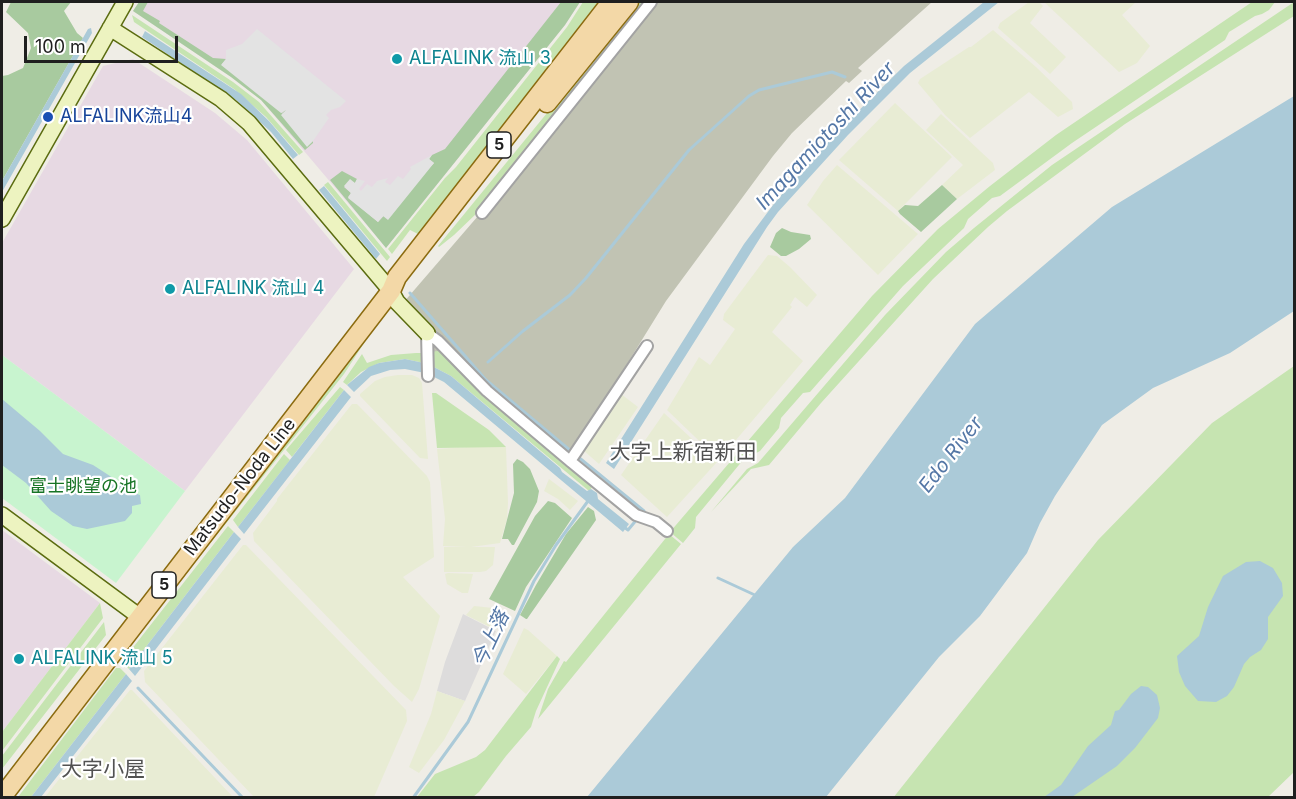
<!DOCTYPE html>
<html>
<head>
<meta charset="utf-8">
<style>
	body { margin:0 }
	#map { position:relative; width:1296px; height:799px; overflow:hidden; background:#efede6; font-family:Inter,sans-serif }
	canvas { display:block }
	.frame { position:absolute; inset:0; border:3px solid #1f1f1f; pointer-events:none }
	.scale { position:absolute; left:24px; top:36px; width:154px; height:27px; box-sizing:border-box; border:3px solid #1f1f1f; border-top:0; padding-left:8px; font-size:18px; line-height:21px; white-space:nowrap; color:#1f1f1f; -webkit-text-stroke:4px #fff; paint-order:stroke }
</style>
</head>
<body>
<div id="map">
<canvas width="1296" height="799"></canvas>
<div class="frame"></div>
<div class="scale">100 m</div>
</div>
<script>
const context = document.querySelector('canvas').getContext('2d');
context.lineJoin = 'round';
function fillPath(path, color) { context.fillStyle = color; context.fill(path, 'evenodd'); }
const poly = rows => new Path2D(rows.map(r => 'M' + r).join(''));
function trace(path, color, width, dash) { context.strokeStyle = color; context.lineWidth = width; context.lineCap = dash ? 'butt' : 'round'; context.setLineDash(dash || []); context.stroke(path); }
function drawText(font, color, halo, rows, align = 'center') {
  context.font = font + ' Inter,"Noto Sans JP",sans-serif'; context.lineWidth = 4.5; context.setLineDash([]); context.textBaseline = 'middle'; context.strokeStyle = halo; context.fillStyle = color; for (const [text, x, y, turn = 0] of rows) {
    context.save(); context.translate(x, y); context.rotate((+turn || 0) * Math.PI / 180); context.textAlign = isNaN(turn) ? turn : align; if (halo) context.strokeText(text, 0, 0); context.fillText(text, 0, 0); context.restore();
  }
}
const residential = poly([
	[463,614,496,631,465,701,437,691,445,662]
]);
const industrial = poly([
	[139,2,580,2,565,25,386,248,261,100,231,77,133,11],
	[133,59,215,113,247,140,354,269,185,491,2,355,2,243,103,66],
	[2,530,100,603,2,732]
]);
const construction = poly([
	[646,2,932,2,858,68,862,71,849,83,846,81,792,133,773,156,666,301,567,461,424,353,421,336,397,310,478,216,477,213]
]);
const farmland = poly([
	[1029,2,1039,2,1043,6,1030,23,1066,57,1050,74,998,28,1000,23],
	[1044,2,1136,2,1122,15,1150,46,1137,63,1119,72],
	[993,30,1036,67,1072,102,1073,109,1058,117,1029,92,970,138,945,115,918,83,920,79,969,47,971,47],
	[895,103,952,157,898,211,839,160],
	[941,114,980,151,993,163,995,170,957,199,942,185,963,165,926,130],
	[837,165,918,234,878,275,807,205,823,181],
	[768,255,777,256,790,267,817,295,807,307,795,297,790,305,792,307,772,332,803,361,719,460,667,410,699,357,710,365,735,329,723,320,724,314],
	[398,375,412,375,419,378,422,383,428,459,420,458,360,396,360,394,375,381,385,377],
	[621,394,638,407,599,464,583,450],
	[352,404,357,404,427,476,430,482,434,557,403,577,440,616,419,689,412,702,394,686,254,541,253,533,277,501,277,499],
	[664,413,717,462,667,517,621,475],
	[469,447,506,447,508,503,507,519,500,543,471,547,495,547,493,565,486,571,480,572,444,572,444,547,467,547,443,546,445,519,437,449],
	[549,479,578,501,570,510,558,499,544,491],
	[243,545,246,545,406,710,407,721,374,797,254,797,145,682,144,671],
	[448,573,473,574,468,593,462,593,447,584,445,574],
	[474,606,493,608,501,611,490,627,466,615],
	[524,628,528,630,557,656,526,694,503,674],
	[130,690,132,690,233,797,45,797],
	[437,691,465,701,444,740,419,773,409,767,431,714]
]);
const grass = poly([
	[583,2,598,2,418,234,410,230,392,254,388,249,445,178,456,167,567,27],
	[638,2,646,2,477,213,454,235,439,247,438,246],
	[1252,2,1275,2,1269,10,1262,14,1255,16,1229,32,1225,40,1072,143,1000,196,992,198,968,219,964,228,903,286,810,392,803,393,781,418,779,428,760,451,743,460,696,517,695,528,683,543,670,532,872,296,938,229,990,186,1056,135],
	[1294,2,1294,16,1125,124,1007,211,988,227,933,279,821,403,769,465,751,469,711,512,747,469,758,463,885,315,946,252,974,228,1052,165],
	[132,15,233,82,259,102,303,152,299,155,266,117,234,89,134,22],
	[328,182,390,257,387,261,324,185],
	[381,317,344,374,122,655],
	[444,350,595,488,592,486,591,489,589,491,451,376,430,365,431,352],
	[416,353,424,353,424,363,405,359,379,363,361,372,347,385,343,382,362,354,367,363,391,355],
	[1294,366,1294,772,1268,797,893,798,1098,540,1212,423],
	[340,387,344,390,292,457,286,450],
	[432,393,436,393,489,430,506,447,437,448],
	[284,454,290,460,238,527,233,520],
	[228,526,234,532,129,669,124,664,124,659],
	[669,534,681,544,538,719,548,689,564,661,566,662],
	[100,603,103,618,2,751,2,732],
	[104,622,106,635,2,769,2,756],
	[557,656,560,659,536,711,531,727,506,756,479,792,473,797,417,797,435,774,476,757,485,750],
	[116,668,120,668,126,674,31,797,18,797]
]);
const forest = poly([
	[11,2,71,2,64,11,77,33,83,38,2,181,2,76,8,75,23,68,31,48,28,33,6,12],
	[139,2,148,2,143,11,160,21,159,23,213,58,226,59,222,64,282,113,286,109,287,110,282,114,307,146,313,141,313,143,305,150,261,100,231,77,133,11],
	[561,2,580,2,565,25,386,248,330,180,342,171,357,179,355,183,344,187,351,193,348,197,378,222,434,163,429,159,432,155,445,149],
	[942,185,957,199,921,232,900,214,898,211,905,205,918,206],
	[782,228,791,232,810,235,811,239,799,249,786,256,781,256,770,247,776,233],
	[517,459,523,462,530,469,539,491,537,502,514,545,512,545,508,539,502,539,514,493,513,464],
	[548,501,555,503,572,518,526,587,515,611,489,599,535,516],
	[588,507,594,511,596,520,527,619,526,619,520,615,536,585,566,534]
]);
const park = poly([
	[2,355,185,491,116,583,2,498]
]);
const parking = poly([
	[257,29,346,101,340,107,331,110,326,115,329,118,313,141,307,147,281,115,286,110,281,113,221,65,226,59,226,50,242,44],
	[432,155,429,159,434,163,388,220,383,216,378,222,348,198,351,193,344,186,350,179,355,183,357,179,365,181,359,189,361,191,367,184,372,187,377,181,388,178,385,182,390,185,398,176,403,179,411,169,410,167]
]);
const water = poly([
	[984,2,999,2,910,73,848,135,778,212,767,227,614,469,606,463,744,244,776,201,839,130,904,66],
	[91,28,92,33,2,192,2,181,88,29],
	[145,31,241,94,269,121,298,155,293,159,271,132,236,100,142,37],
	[1294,96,1294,311,1230,353,1153,388,1102,425,1055,496,1040,523,1027,553,980,616,939,657,826,797,587,797,793,547,845,498,975,324,1112,207],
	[324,186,380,254,376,259,319,190],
	[405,359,424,363,425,373,405,369,390,370,371,376,354,392,347,385,369,367,379,363],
	[430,365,451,376,560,468,562,472,587,491,591,489,597,493,598,499,629,524,623,532,444,382,430,375],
	[344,390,351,397,244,534,238,527],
	[2,399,40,431,63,454,93,465,110,476,126,490,140,495,141,504,132,506,132,513,125,521,87,529,73,526,51,511,26,483,2,465],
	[234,532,241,539,135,676,129,669],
	[1260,561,1273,568,1282,583,1283,596,1268,617,1268,639,1261,650,1250,657,1244,664,1234,687,1227,696,1216,702,1198,701,1185,686,1179,672,1177,656,1199,636,1208,607,1223,576,1246,562],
	[126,674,132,681,41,797,31,797],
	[1141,686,1148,687,1157,695,1160,708,1158,718,1135,748,1117,766,1072,797,1044,797,1061,785,1088,746,1111,725,1115,711,1119,710,1131,694]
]);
const stream = poly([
	[410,293,486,380,572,452],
	[488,362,523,331,570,295,586,278,689,150,749,96,759,90,832,72,845,77],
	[577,456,644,511,643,513],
	[624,527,628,530,638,518],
	[718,578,757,596],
	[138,688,243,798],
	[413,798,468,722,534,581,556,545,588,501]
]);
const street = poly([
	[482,213,651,2],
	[427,333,438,341,487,391,570,461,636,515,656,522,667,531],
	[427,333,428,376],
	[570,461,647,346]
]);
const secondary = poly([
	[110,28,221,99,249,123,391,291,397,302,427,333],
	[2,219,125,2],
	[2,515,140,617]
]);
const primary = poly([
	[547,103,629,2],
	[2,797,391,291,397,277,611,2]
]);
const markers = [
	[397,59,6,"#0f9aa8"],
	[48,117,6,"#1a4fb4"],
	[170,289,6,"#0f9aa8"],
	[19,659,6,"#0f9aa8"]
];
const shields = [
	[499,145,24],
	[164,585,24]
];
const shieldNames = [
	["5",499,145],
	["5",164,585]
];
const cultureNames = [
	["ALFALINK 流山 3",409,59],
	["ALFALINK 流山 4",182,289],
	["ALFALINK 流山 5",31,659]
];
const transitNames = [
	["ALFALINK流山4",60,117]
];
const parkNames = [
	["富士眺望の池",83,487]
];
const streetNames = [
	["Matsudo-Noda Line",240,487,-52]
];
const waterNames = [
	["Imagamiotoshi River",826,136,-47],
	["Edo River",951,455,-52],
	["今上落",491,639,-65]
];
const quarterNames = [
	["大字上新宿新田",683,453],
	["大字小屋",103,770]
];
fillPath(residential, '#dddcdc');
fillPath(industrial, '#e7d9e3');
fillPath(construction, '#c1c3b3');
fillPath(farmland, '#e8ecd4');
fillPath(grass, '#c6e4b1');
fillPath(forest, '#a8ca9f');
fillPath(park, '#c8f4cf');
fillPath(parking, '#e3e3e3');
fillPath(water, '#abcad8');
trace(stream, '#abcad8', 3);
trace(street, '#a3a3a3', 14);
trace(secondary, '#5b6c10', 18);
trace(primary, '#8b6b0f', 21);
trace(street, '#fff', 10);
trace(secondary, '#edf3c0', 15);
trace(primary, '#f3d8a7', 18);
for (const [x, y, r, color] of markers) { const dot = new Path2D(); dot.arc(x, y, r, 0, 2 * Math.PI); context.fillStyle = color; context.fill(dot); trace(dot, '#fff', 2); }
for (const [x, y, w] of shields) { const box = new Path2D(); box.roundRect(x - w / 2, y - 13, w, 26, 4.5); context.fillStyle = '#fff'; context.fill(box); trace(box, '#1f1f1f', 1.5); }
drawText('bold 16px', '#1f1f1f', null, shieldNames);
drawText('18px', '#0d838f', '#fff', cultureNames, 'left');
drawText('18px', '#164399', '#fff', transitNames, 'left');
drawText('18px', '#177425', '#fff', parkNames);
drawText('18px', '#1f1f1f', '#fff', streetNames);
drawText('italic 20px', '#5477a6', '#fff', waterNames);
drawText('21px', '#525252', '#fff', quarterNames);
</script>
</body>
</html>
